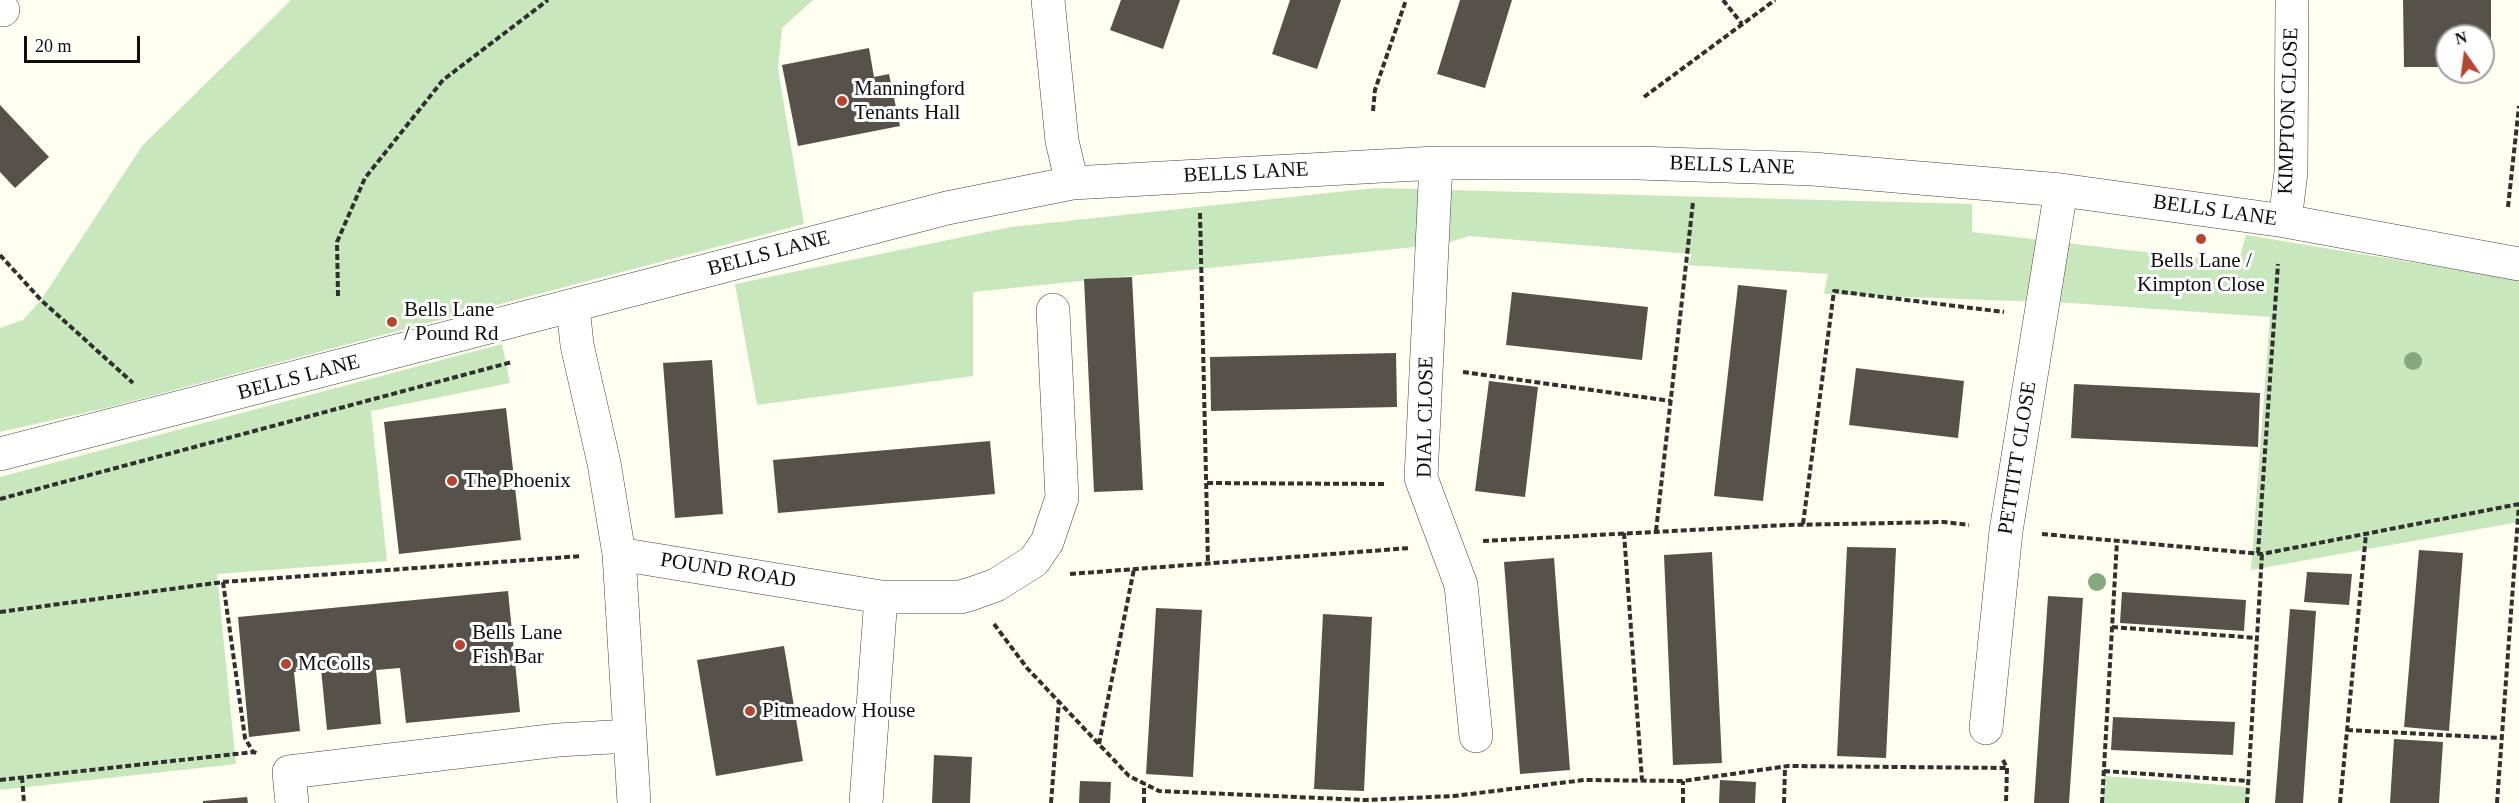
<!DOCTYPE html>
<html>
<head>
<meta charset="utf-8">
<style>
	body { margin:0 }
	#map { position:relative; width:2519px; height:803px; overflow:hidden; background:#fefef1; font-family:"Times New Roman",serif }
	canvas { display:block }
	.north { position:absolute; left:2435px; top:24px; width:60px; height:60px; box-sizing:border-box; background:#fff; border:2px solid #9f9f9f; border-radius:50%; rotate:346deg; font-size:16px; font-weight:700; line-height:24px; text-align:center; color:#0e0e0e }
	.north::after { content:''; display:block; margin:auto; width:21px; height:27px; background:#b6452f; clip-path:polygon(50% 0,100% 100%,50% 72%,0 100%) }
	.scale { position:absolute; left:24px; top:36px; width:116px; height:27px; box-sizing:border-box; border:3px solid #0e0e0e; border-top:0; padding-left:8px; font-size:18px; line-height:21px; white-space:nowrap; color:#0e0e0e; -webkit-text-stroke:4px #fff; paint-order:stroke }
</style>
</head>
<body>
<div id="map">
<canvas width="2519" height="803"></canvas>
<div class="north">N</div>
<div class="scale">20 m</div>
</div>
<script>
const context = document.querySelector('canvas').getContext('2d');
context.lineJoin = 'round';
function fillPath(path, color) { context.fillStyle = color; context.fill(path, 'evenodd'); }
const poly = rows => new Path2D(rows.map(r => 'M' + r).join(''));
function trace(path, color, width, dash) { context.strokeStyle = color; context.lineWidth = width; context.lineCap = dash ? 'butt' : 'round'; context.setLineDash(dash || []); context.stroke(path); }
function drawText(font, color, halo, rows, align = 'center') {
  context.font = font + ' "Times New Roman",serif'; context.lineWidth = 6; context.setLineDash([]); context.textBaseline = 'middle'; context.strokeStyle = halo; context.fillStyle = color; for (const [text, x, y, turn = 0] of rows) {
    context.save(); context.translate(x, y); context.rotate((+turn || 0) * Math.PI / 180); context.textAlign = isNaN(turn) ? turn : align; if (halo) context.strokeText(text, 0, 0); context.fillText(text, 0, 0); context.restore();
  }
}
const green = poly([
	[291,0,813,0,782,28,778,69,804,224,106,408,0,432,0,328,23,320,41,300,142,146],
	[1375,188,1972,204,1972,232,2238,263,2246,235,2519,280,2519,522,2251,570,2270,317,2071,303,1824,294,1828,274,1688,265,1692,254,1469,236,1444,244,973,292,973,376,757,405,735,284,1011,227],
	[502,344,510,383,371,411,387,561,217,574,236,764,0,790,0,477],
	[2104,776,2248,787,2247,803,2102,803]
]);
const building = poly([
	[1121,0,1180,0,1163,49,1110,30],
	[1290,0,1341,0,1317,69,1272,54],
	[1460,0,1512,0,1485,88,1437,74],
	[2403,0,2491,0,2491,66,2483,66,2483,36,2447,36,2447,67,2404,67],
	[869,48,874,77,889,74,900,126,798,146,782,65],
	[0,105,49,157,15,188,0,172],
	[1132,277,1143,490,1094,492,1084,279],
	[1738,285,1787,290,1763,501,1714,496],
	[1512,292,1648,307,1642,360,1506,345],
	[1396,353,1397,407,1211,411,1210,357],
	[712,360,723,514,675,518,663,363],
	[1856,368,1964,381,1958,438,1849,425],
	[1489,381,1538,387,1525,497,1475,491],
	[2074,384,2260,393,2258,447,2071,438],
	[506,408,521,540,399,554,384,422],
	[990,441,995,494,778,513,773,460],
	[1847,547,1896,548,1886,758,1837,756],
	[2419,550,2463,553,2449,731,2404,727],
	[1712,552,1722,763,1673,765,1664,555],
	[1554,558,1570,770,1520,774,1504,562],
	[2307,572,2352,574,2349,605,2304,602],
	[508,591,520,712,406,723,400,668,376,670,381,724,327,730,321,669,294,672,300,731,249,737,238,617],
	[2122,592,2246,600,2244,631,2120,623],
	[2048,596,2083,598,2069,803,2034,803],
	[1156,608,1202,610,1193,777,1146,774],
	[2290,609,2316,611,2303,803,2275,803],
	[1323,614,1372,617,1364,791,1314,789],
	[784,646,803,761,716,776,697,660],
	[2113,717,2235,722,2233,755,2111,750],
	[2394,739,2443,742,2439,803,2390,803],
	[934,755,972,757,970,803,932,803],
	[1720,780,1756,782,1755,803,1719,803],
	[1080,781,1111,782,1110,803,1079,803],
	[247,797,248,803,203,803,203,801]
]);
const path = poly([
	[1723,0,1742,24],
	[1644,97,1775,0],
	[1373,111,1375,90,1406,0],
	[2508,207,2519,106],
	[1200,213,1208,564],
	[0,255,41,300,133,383],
	[338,296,337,242,365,178,443,80,548,0],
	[1463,372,1671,401],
	[1207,483,1385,484],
	[0,499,512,362],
	[1803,524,1834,291,2004,312],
	[1656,531,1693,202],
	[1624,533,1642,780],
	[2042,534,2262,554,2519,504],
	[1483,541,1787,525,1944,522,1969,525],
	[2258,553,2278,264],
	[1070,574,1410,548],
	[223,582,245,738,253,752],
	[0,612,223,582,582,556],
	[994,624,1027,668,1129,776,1159,791,1365,800,1454,796,1584,780,1683,781,1788,766,2007,768],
	[2112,627,2257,638],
	[2347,730,2501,738],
	[1099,744,1134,569],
	[2003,760,2007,768,2006,803],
	[2104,771,2248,781],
	[22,777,24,803],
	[0,780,254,752,258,754],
	[1051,803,1059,701],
	[1144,803,1144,784],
	[1683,803,1683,781],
	[1784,803,1785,767],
	[2102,803,2117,541],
	[2247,803,2262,554],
	[2340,803,2366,534],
	[2497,803,2519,504]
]);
const minor = poly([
	[1048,0,1062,141,1072,183],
	[0,7,3,10],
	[1436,163,1421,478,1461,585,1476,736],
	[2285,221,2291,172,2292,0],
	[573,306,577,345,604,463,619,554,881,597,866,803],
	[0,454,947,208,1072,183,1436,163,1638,163,1813,169,2061,190,2285,221,2519,264],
	[619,554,634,803],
	[881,597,960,597,971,594,996,585,1034,561,1047,542,1062,498,1053,310],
	[1986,728,2006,531,2061,190],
	[292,803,289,772,558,740,629,736]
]);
const trees = [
	[2413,361],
	[2097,582]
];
const markers = [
	[842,101,6,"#b6452f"],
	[2201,239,6,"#b6452f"],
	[392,322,6,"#b6452f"],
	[452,481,6,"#b6452f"],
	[460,645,6,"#b6452f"],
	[286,664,6,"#b6452f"],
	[750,711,6,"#b6452f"]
];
const poiNames = [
	["Manningford",854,89],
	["Tenants Hall",854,113],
	["Bells Lane /",2201,261,"center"],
	["Kimpton Close",2201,285,"center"],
	["Bells Lane",404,310],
	["/ Pound Rd",404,334],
	["The Phoenix",464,481],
	["Bells Lane",472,633],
	["Fish Bar",472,657],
	["McColls",298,664],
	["Pitmeadow House",762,711]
];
const streetNames = [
	["KIMPTON CLOSE",2289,111,-88],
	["BELLS LANE",1732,166,2],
	["BELLS LANE",1246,173,-3],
	["BELLS LANE",2215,211,8],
	["BELLS LANE",769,254,-15],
	["BELLS LANE",299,378,-15],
	["DIAL CLOSE",1426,417,-89],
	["PETTITT CLOSE",2018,458,-81],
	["POUND ROAD",728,571,9]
];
fillPath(green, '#c9e7bc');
fillPath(building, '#56524b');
trace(minor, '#414141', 34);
trace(path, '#303030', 4, [6, 3]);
trace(minor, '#fff', 33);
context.fillStyle = '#85a880';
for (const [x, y] of trees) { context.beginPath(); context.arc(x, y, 9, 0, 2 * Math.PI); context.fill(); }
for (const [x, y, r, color] of markers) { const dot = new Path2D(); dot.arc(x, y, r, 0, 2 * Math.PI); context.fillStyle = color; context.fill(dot); trace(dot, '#fff', 2); }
drawText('21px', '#0e0e0e', '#fff', poiNames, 'left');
drawText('21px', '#0e0e0e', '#fff', streetNames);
</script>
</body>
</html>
